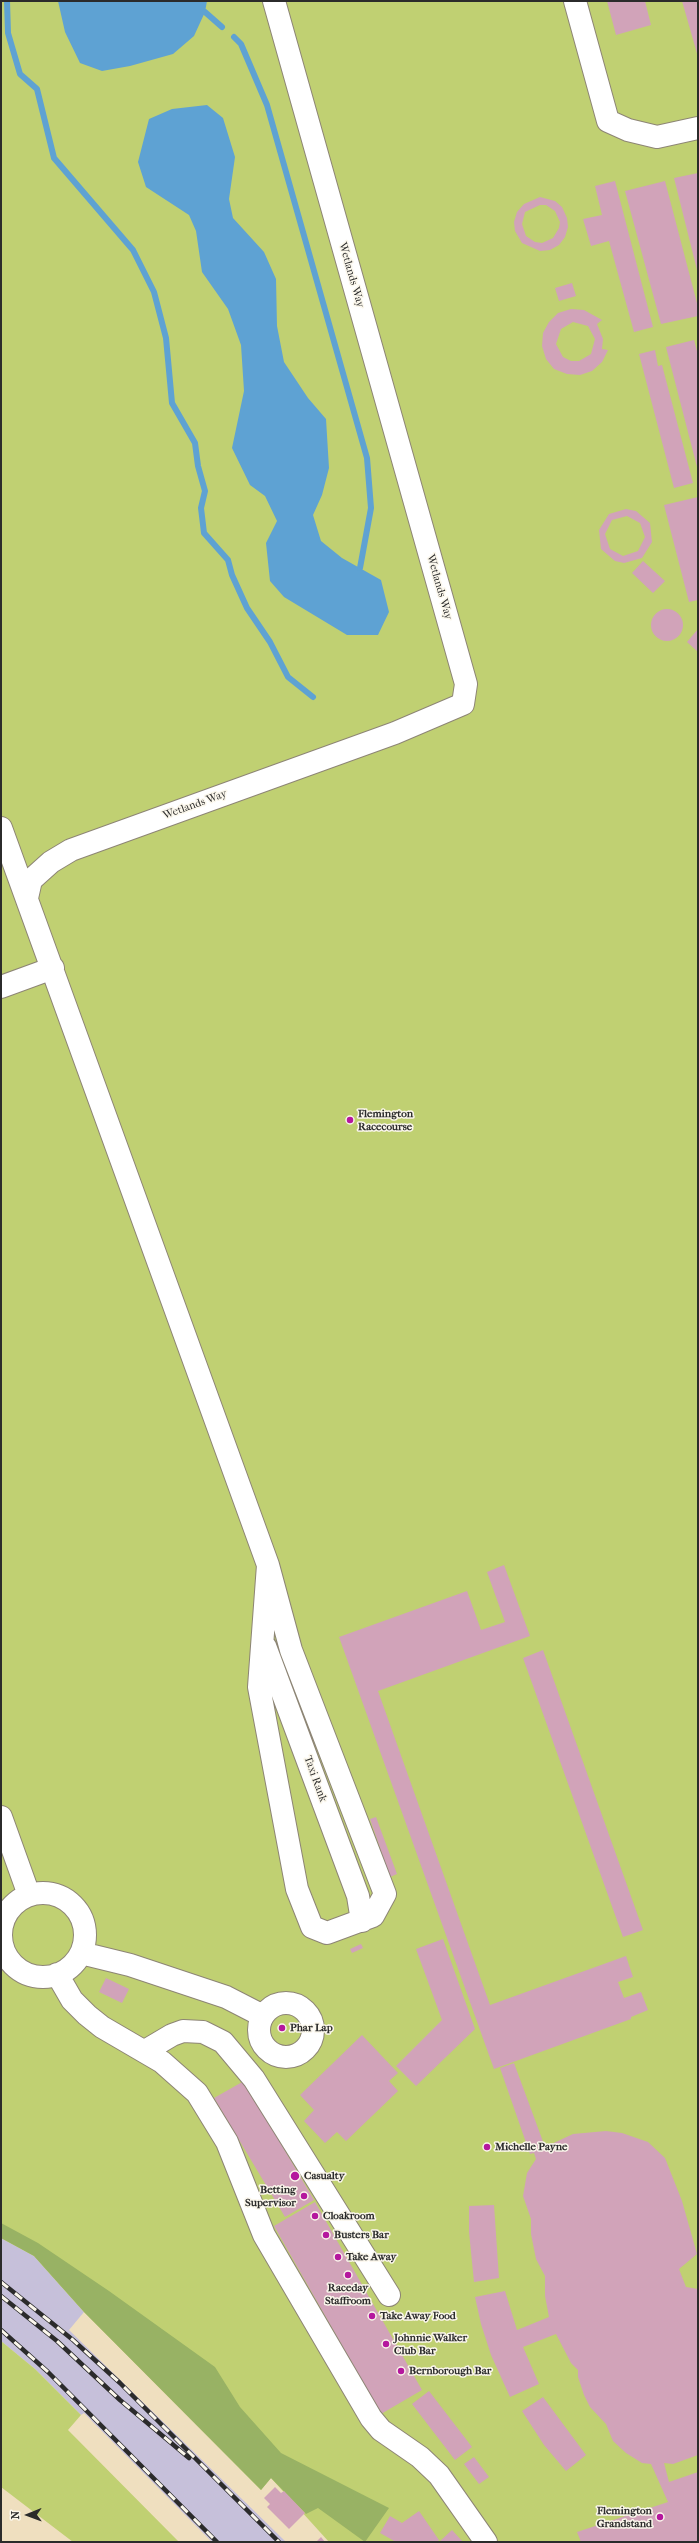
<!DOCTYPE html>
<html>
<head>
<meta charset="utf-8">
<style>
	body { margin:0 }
	#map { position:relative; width:699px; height:2543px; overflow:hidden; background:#efdfbf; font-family:"IM FELL French Canon",serif }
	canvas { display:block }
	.frame { position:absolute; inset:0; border:2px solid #2b2b2b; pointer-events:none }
	.north { position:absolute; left:8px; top:2495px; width:40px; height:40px; -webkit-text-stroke:3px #fbf7ec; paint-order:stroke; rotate:269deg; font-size:11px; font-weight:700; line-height:16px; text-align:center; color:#2b2b2b }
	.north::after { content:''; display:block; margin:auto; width:14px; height:18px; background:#2b2b2b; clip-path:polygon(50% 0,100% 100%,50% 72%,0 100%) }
</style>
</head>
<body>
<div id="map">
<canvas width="699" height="2543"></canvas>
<div class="frame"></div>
<div class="north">N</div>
</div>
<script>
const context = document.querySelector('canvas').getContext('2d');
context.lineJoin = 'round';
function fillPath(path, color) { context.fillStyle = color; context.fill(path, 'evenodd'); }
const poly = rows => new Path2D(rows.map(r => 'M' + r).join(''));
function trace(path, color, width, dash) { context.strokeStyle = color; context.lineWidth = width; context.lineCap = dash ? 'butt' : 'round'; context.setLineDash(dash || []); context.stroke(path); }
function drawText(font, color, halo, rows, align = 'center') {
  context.font = font + ' "IM FELL French Canon",serif'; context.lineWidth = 3; context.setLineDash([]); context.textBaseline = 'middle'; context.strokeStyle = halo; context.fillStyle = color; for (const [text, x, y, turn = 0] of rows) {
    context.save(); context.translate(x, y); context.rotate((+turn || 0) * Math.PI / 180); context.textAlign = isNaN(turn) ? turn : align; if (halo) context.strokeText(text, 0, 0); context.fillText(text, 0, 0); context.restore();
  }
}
const industrial = poly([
	[1,2238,34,2256,84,2312,69,2330,286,2542,212,2542,84,2413,81,2415,35,2369,1,2341]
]);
const green = poly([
	[1,1,698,1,698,2542,329,2542,271,2478,261,2490,84,2312,34,2256,1,2238],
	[1,2341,35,2369,81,2415,68,2430,179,2542,73,2542,1,2487]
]);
const forest = poly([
	[1,2223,38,2243,109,2291,215,2367,240,2407,281,2453,389,2508,365,2542,318,2508,306,2514,271,2478,261,2490,84,2312,34,2256,1,2238]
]);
const water = poly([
	[58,1,207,1,205,12,194,36,173,54,130,66,102,71,80,63,65,32],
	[207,105,223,118,235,157,229,199,233,218,264,252,276,279,277,326,284,362,308,398,326,419,329,468,322,495,313,515,321,541,342,558,381,580,389,612,378,635,347,635,284,597,270,581,266,543,277,521,265,496,250,485,232,448,244,391,241,345,228,309,202,272,196,231,189,215,146,187,138,162,149,119,172,109]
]);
const stream = poly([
	[7,1,8,33,20,74,37,89,54,158,133,250,154,292,166,338,172,403,195,443,198,466,205,491,201,508,204,533,228,560,232,575,247,608,270,642,288,677,313,697],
	[205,12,222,27],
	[234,37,241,44,267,105,367,458,371,508,360,568]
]);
const building = poly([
	[607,1,645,1,651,25,616,35],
	[682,1,698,1,698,57],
	[698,173,698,270,697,270,674,178],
	[615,181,653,327,634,332,609,241,591,246,583,219,602,215,595,186],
	[665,181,698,307,698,316,661,324,625,191],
	[540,197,555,201,562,207,567,218,568,227,565,237,559,245,550,250,540,251,522,243,515,231,514,222,517,212,524,204],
	[540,205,546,205,555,211,560,222,559,228,553,238,542,243,535,242,526,236,522,224,525,212],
	[572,283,576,296,559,301,555,288],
	[571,309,584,310,602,320,597,324,603,339,602,349,608,350,602,362,592,371,580,375,567,374,554,369,546,359,542,346,543,333,549,322,558,313],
	[573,322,588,326,595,339,591,354,579,361,571,361,563,357,556,344,561,329],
	[694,340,698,355,697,467,666,347],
	[655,350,658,366,662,365,693,483,674,488,639,354],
	[698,497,698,600,689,602,664,505],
	[626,509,636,511,650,523,652,542,642,558,624,563,615,561,601,549,599,530,609,514],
	[627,516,640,523,645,537,638,551,623,556,610,549,605,534,612,520],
	[643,561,665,581,653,593,632,573],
	'651 625a16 16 0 1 1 32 0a16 16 0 1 1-32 0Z',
	[698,629,698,652,687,642],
	[504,1565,530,1636,378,1691,490,2005,626,1956,633,1977,618,1982,624,1998,641,1992,648,2010,631,2017,631,2019,494,2069,339,1637,467,1591,481,1630,505,1622,487,1572],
	[543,1650,643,1930,623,1937,523,1658],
	[376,1817,397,1874,390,1877,370,1819],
	[443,1939,475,2029,416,2086,396,2066,442,2020,416,1949],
	[361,1944,363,1948,352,1953,350,1949],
	[106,1978,129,1989,122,2003,99,1992],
	[362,2035,398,2073,389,2081,398,2091,346,2141,337,2132,325,2143,304,2121,314,2110,300,2095],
	[514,2063,545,2147,573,2134,606,2131,622,2133,648,2142,665,2158,682,2201,697,2254,679,2269,686,2287,698,2289,698,2455,673,2464,664,2463,669,2482,698,2472,698,2542,581,2542,577,2532,668,2502,651,2464,642,2463,626,2453,613,2441,606,2424,590,2407,584,2395,578,2377,578,2370,571,2363,556,2334,523,2347,539,2384,510,2397,491,2355,481,2324,475,2297,505,2291,517,2330,549,2317,545,2296,545,2276,536,2259,531,2234,531,2219,523,2196,527,2173,536,2159,534,2153,530,2154,500,2068],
	[244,2081,314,2200,285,2217,214,2098],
	[315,2202,422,2390,381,2414,274,2226],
	[494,2205,499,2278,474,2282,469,2232,469,2206],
	[429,2391,472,2447,455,2460,412,2404],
	[543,2397,586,2455,566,2471,544,2445,522,2411],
	[474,2457,489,2477,479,2484,464,2464],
	[275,2487,281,2493,284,2491,305,2513,289,2529,267,2507,270,2504,264,2498],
	[419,2511,439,2540,437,2542,396,2542,380,2533,390,2516,402,2523],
	[452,2530,463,2542,439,2542],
	[321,2537,325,2542,316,2542]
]);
const minor = poly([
	[575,1,608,121,628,130,657,137,698,128],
	[1,828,268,1565,259,1687,297,1889,312,1927,327,1933,373,1916,385,1894,291,1650,268,1565],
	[27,898,31,880,51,862,71,850,395,733,463,704,466,684,274,1],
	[1,987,53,968],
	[265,1646,358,1896,362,1921],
	[1,1817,29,1895],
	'1 1935a42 42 0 1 1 84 0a42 42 0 1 1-84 0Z',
	[81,1953,130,1965,226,1997,263,2016],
	[57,1974,72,2000,87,2015,102,2027,162,2062,197,2093,227,2142,264,2235,371,2418,381,2430,420,2457,439,2475,486,2542],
	'259 2030a27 27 0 1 1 54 0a27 27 0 1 1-54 0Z',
	[145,2051,172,2035,183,2031,203,2032,223,2042,254,2079,389,2295]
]);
const rail = poly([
	[1,2282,73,2340,120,2383,279,2542],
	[1,2296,57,2341,120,2400,189,2458],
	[1,2330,48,2372,217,2542]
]);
const markers = [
	[350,1120,4,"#b5179e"],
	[282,2028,4,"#b5179e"],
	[487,2147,4,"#b5179e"],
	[295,2176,5,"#b5179e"],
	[304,2196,4,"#b5179e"],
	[315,2216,4,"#b5179e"],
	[326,2235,4,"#b5179e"],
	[338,2257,4,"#b5179e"],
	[348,2275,4,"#b5179e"],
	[372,2316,4,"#b5179e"],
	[386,2344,4,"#b5179e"],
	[401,2371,4,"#b5179e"],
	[660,2517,4,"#b5179e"]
];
const streetNames = [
	["Wetlands Way",351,275,74],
	["Wetlands Way",439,587,74],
	["Wetlands Way",195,805,-20],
	["Taxi Rank",315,1779,70]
];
const poiNames = [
	["Flemington",358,1114],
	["Racecourse",358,1127],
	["Phar Lap",290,2028],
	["Michelle Payne",495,2147],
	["Casualty",304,2176],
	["Betting",296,2190,"right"],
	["Supervisor",296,2203,"right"],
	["Cloakroom",323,2216],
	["Busters Bar",334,2235],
	["Take Away",346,2257],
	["Raceday",348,2288,"center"],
	["Staffroom",348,2301,"center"],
	["Take Away Food",380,2316],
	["Johnnie Walker",394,2338],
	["Club Bar",394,2351],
	["Bernborough Bar",409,2371],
	["Flemington",652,2511,"right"],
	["Grandstand",652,2524,"right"]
];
fillPath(industrial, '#c6c0da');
fillPath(green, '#c0d072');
fillPath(forest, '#98b264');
fillPath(water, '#5ea2d3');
trace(stream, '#5ea2d3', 6);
fillPath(building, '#d1a3b9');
trace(minor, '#8d8575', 24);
trace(minor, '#fff', 22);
trace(rail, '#2b2b2b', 4.5);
trace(rail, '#fbf7ec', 3, [9]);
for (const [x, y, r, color] of markers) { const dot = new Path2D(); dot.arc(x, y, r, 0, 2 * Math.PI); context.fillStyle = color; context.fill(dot); trace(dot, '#fbf7ec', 1.5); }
drawText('11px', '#2b2b2b', '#fbf7ec', streetNames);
drawText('bold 11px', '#2b2b2b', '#fbf7ec', poiNames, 'left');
</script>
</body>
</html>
